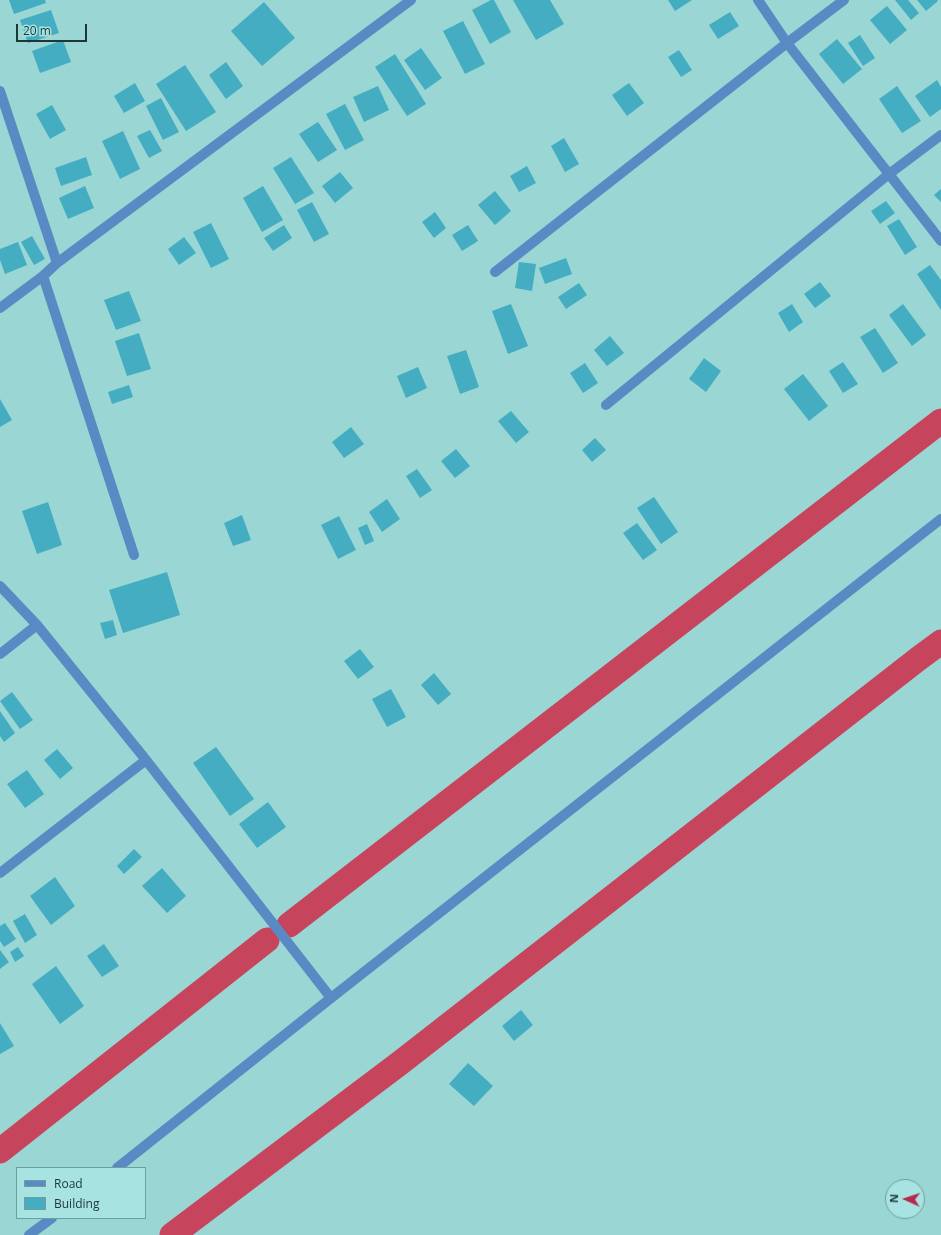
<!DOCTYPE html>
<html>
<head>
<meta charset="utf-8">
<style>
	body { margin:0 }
	#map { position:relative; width:941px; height:1235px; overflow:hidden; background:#99d6d4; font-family:"Open Sans",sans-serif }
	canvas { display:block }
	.legend { position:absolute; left:16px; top:1167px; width:130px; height:52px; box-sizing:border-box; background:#a6e3e1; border:1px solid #6f9e9d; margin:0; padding:5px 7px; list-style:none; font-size:12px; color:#1d3736 }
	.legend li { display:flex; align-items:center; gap:8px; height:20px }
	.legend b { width:20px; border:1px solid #6f9e9d }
	.north { position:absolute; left:885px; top:1179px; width:40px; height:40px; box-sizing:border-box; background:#a6e3e1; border:1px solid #6f9e9d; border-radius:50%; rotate:273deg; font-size:11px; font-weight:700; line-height:16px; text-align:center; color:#1d3736 }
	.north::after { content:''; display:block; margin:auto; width:14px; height:18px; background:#b9284b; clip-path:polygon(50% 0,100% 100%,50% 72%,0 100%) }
	.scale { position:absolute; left:16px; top:24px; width:71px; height:18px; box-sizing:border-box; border:2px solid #1d3736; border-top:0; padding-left:5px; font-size:12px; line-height:14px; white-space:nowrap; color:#1d3736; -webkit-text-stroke:3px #a6e3e1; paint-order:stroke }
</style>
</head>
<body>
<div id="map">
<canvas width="941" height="1235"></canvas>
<ul class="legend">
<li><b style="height:5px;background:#598ac3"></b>Road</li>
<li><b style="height:11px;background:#45adc1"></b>Building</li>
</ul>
<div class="north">N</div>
<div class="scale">20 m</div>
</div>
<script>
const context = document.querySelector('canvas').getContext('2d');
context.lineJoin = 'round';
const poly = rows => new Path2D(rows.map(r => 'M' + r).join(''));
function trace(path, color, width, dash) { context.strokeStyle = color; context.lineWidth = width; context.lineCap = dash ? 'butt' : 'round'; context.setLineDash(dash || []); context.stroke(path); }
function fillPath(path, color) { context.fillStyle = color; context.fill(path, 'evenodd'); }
const canal = poly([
	[289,925,941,421],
	[0,1151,267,940],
	[172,1235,400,1063,918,659,941,642]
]);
const building = poly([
	[9,0,45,0,46,3,14,14],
	[491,0,494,0,511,32,490,44,472,10],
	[513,0,550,0,564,24,536,40],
	[668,0,692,0,675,11],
	[895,0,908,0,919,13,911,20],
	[917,0,937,0,938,1,926,11],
	[264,2,295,38,262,66,231,31],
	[887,6,907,30,890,44,870,20],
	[51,10,59,33,28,43,20,20],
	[730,12,739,26,718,39,709,25],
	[463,21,485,64,465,74,443,31],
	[860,35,875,58,863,66,848,43],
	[837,39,862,69,843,84,819,54],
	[63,40,71,62,40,73,32,51],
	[421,48,442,78,425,90,404,60],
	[679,50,692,70,681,77,668,57],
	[395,54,426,104,407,116,375,67],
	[226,62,243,86,226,99,209,75],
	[185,65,216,112,186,131,156,84],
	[937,80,941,87,941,109,930,117,915,96],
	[135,83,145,101,124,113,114,96],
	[629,83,644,103,627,116,612,95],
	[378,86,389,110,364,122,353,97],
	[897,86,921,121,902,133,879,99],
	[161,98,179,132,163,140,146,106],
	[345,104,364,140,345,150,326,114],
	[52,105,66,130,50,139,36,114],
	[318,122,337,150,318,162,299,134],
	[150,130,162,151,149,158,137,136],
	[123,131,140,169,120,179,102,141],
	[564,138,579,164,565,172,551,146],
	[86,157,92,175,61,186,55,168],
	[291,157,314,193,295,204,273,168],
	[527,166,536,183,519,192,510,176],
	[340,172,353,188,335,203,322,186],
	[85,186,94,208,68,219,59,198],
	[263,186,283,220,262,232,243,198],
	[941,189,941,202,934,195],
	[495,191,511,211,495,225,478,205],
	[886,201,895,213,880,224,871,211],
	[312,202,329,234,314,242,297,210],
	[435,212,446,228,434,238,422,222],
	[899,219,917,247,905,255,887,226],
	[211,223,229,259,211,268,193,232],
	[284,225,292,238,273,251,264,238],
	[468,225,478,241,462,251,452,235],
	[32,236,45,259,34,265,21,242],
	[184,237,196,253,179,265,168,249],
	[18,242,27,265,5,274,0,260,0,249],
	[566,258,572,274,545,284,539,268],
	[519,262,536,264,532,291,515,288],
	[930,265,941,280,941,310,917,274],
	[820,282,831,296,815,308,804,294],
	[579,283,587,295,566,309,558,297],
	[129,291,141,321,116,330,104,300],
	[511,304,528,346,508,354,492,311],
	[792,304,803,322,789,332,778,313],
	[903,304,926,335,912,346,889,315],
	[875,328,898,363,883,373,860,337],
	[139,333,151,369,127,376,115,341],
	[610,336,624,353,607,366,594,350],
	[466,350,479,387,460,394,447,356],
	[704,358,721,371,706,392,689,379],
	[843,362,858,384,843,393,829,371],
	[585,363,598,383,583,393,570,373],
	[418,367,427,388,406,398,397,376],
	[803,374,828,406,809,421,784,389],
	[129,385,133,397,112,404,108,392],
	[0,399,12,420,0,427],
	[511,411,529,432,516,443,498,421],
	[351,427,364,444,344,458,332,442],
	[595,438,606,450,592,462,582,450],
	[456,449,470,466,455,478,441,461],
	[417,469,432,490,420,498,406,476],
	[654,497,678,532,661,544,637,508],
	[387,499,400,519,382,532,369,512],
	[48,502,62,545,37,554,22,511],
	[242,515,251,540,233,546,224,523],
	[339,516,356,550,338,559,321,525],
	[637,523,657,550,643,560,623,533],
	[367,524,374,541,365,545,358,528],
	[167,572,180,615,123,633,109,590],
	[113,620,117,635,105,639,100,623],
	[360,649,374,667,358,679,344,661],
	[434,673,451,694,438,705,421,685],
	[391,689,406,717,387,727,372,699],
	[12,692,33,720,20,729,0,701],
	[0,711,15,733,4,742,0,736],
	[216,747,254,799,230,816,193,763],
	[57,749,73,768,60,779,44,760],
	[27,770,44,794,25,808,7,784],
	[268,802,286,827,257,848,239,824],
	[134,849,142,857,124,874,117,866],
	[162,868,186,896,167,913,142,886],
	[55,877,75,906,51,925,30,896],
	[25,914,37,935,25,943,13,921],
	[5,923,16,939,4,947,0,941,0,926],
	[104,944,119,966,102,977,87,956],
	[18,947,24,956,15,962,10,952],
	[0,950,9,962,0,969],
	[56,966,84,1006,60,1024,32,984],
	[521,1010,533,1025,514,1041,502,1026],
	[0,1023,14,1046,0,1054],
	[468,1063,493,1086,474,1106,449,1084]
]);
const minor = poly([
	[758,0,787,43,941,241],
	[0,91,57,263],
	[495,272,787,43,844,0],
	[43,276,134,555],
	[0,308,43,276,57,263,411,0],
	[606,405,889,174,941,135],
	[0,586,37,625,146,760,331,998],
	[0,654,37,625],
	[0,873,146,760],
	[117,1168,331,998,941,519],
	[29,1235,52,1218]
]);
trace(canal, '#c6445c', 25);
fillPath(building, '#45adc1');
trace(minor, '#598ac3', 10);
</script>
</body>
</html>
